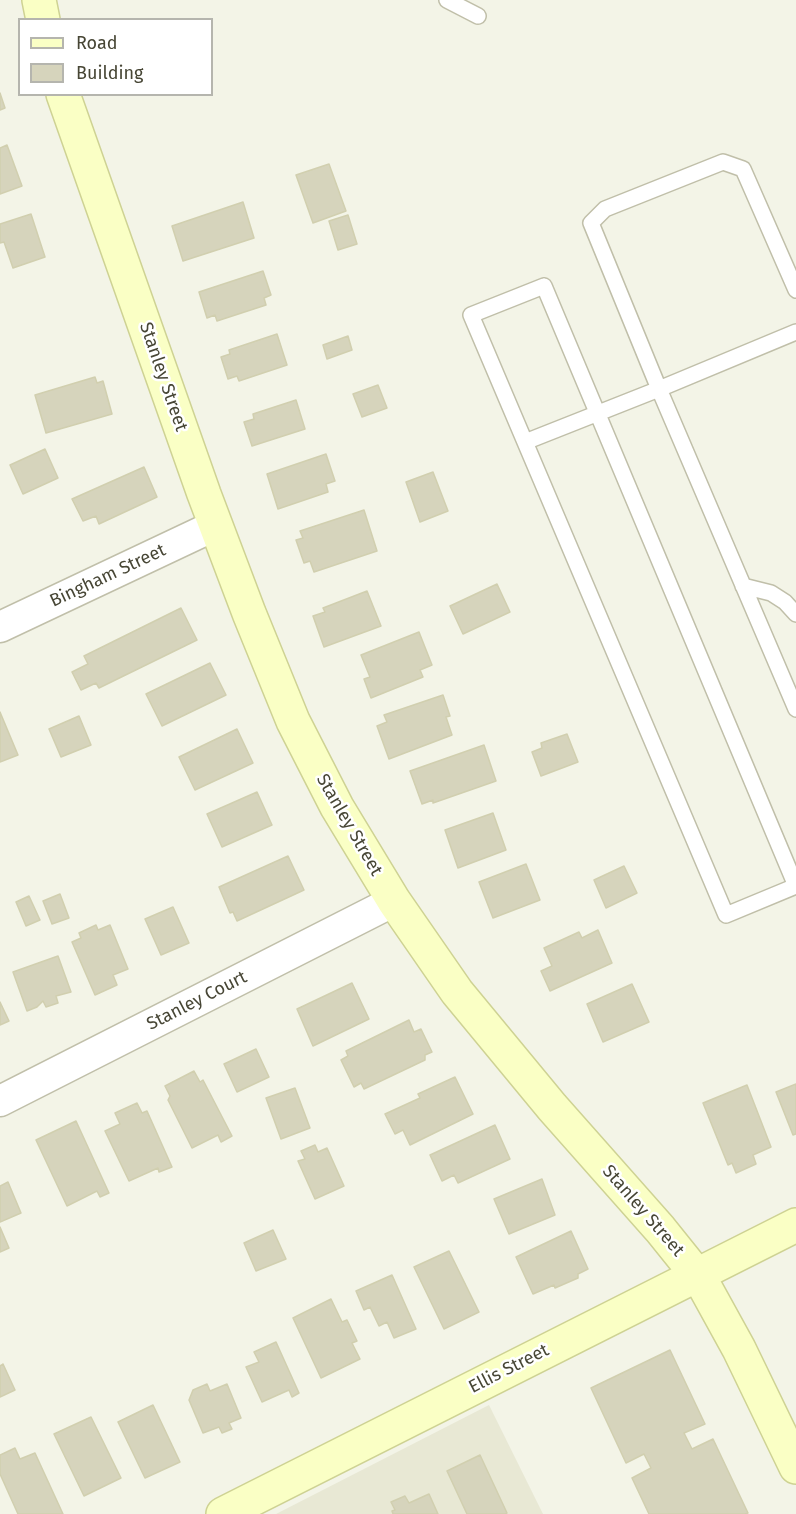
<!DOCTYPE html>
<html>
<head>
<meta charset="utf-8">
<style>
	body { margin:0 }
	#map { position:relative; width:796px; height:1514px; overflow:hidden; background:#f3f4e7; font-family:"Fira Sans",sans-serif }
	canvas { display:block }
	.legend { position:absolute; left:18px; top:18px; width:195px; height:78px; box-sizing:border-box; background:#fff; border:2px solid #b5b5ae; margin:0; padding:8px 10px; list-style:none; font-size:18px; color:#474635 }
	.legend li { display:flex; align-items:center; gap:12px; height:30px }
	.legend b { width:30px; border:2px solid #b5b5ae }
</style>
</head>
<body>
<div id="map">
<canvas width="796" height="1514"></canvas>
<ul class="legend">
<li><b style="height:8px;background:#faffc5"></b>Road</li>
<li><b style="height:16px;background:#d6d4bc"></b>Building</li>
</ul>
</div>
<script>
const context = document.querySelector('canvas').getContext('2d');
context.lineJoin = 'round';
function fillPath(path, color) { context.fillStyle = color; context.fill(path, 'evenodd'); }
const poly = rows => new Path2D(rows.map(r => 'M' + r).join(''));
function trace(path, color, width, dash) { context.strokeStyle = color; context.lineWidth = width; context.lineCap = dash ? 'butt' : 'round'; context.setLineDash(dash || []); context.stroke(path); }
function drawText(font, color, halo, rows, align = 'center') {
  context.font = font + ' "Fira Sans",sans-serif'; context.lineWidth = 5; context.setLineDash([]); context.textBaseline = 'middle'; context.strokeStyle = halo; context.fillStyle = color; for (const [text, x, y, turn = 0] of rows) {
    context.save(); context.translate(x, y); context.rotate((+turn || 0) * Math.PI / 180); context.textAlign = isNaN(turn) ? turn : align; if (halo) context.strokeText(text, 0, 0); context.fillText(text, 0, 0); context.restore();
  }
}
const residential = poly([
	[489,1405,543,1514,276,1514]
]);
const building = poly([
	[0,93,5,108,0,110,0,93],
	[7,145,22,186,0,194,0,148,7,145],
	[329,164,346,211,313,223,296,175,329,164],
	[243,202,254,238,183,261,172,226,243,202],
	[31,214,45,257,13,268,4,242,0,243,0,224,31,214],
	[348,215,357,244,338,250,329,221,348,215],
	[263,271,271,295,264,298,266,305,217,321,215,315,207,318,199,292,263,271],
	[277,334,287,365,239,381,237,376,228,379,221,357,230,354,229,350,277,334],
	[348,336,352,350,327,359,323,345,348,336],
	[95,377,97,383,103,381,112,414,46,433,35,395,95,377],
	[378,385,387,408,362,417,353,394,378,385],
	[296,400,305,429,252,446,244,422,254,419,253,414,296,400],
	[45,449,58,478,23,494,10,465,45,449],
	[326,454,335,481,326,484,328,492,278,509,267,474,326,454],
	[144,467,157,497,99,524,96,516,83,521,72,499,144,467],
	[433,472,448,511,420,522,406,482,433,472],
	[364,510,377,551,314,572,310,561,304,563,296,540,303,538,300,531,364,510],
	[497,584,510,612,463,634,450,606,497,584],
	[367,591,381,626,324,647,313,616,325,612,323,608,367,591],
	[181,608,197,640,99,688,96,683,81,690,72,672,88,664,84,656,181,608],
	[419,632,432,665,420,670,423,677,371,698,364,679,370,677,361,655,419,632],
	[210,663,226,695,162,726,146,694,210,663],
	[443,695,450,716,446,717,452,735,389,759,377,726,387,722,384,715,443,695],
	[0,712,18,755,0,762,0,712],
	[79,716,91,745,61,757,49,729,79,716],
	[237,729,253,763,195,790,179,757,237,729],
	[567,734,578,762,541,776,532,752,542,748,541,743,567,734],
	[484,745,496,781,433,803,433,800,422,804,410,771,484,745],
	[257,792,272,825,222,847,207,814,257,792],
	[493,813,506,850,458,868,445,830,493,813],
	[288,856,304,890,237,921,233,912,230,913,219,887,288,856],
	[526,864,540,900,493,918,479,882,526,864],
	[624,866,637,893,606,908,594,880,624,866],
	[60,894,69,918,52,924,43,901,60,894],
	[29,896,40,920,26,926,16,902,29,896],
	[173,907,189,943,161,955,145,919,173,907],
	[96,925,98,930,110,925,128,969,113,975,117,985,95,995,72,942,81,938,79,933,96,925],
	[598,930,612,963,550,991,541,971,552,966,544,948,579,932,582,938,598,930],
	[58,956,71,992,56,996,58,1003,46,1007,43,1001,37,1007,27,1011,13,972,58,956],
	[352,983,369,1019,313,1046,297,1009,352,983],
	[632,984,649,1022,603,1042,587,1004,632,984],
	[0,1002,9,1021,0,1025,0,1002],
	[409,1020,414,1032,421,1029,432,1052,425,1055,425,1060,364,1089,361,1083,354,1087,341,1060,348,1056,346,1051,409,1020],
	[256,1049,269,1077,237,1092,224,1064,256,1049],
	[194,1071,200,1082,203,1080,232,1136,221,1142,218,1135,192,1148,168,1100,170,1096,165,1086,194,1071],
	[455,1077,473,1114,410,1145,403,1130,395,1134,385,1114,420,1098,418,1094,455,1077],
	[796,1084,796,1134,793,1135,776,1092,796,1084],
	[747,1085,771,1147,753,1155,756,1164,736,1173,732,1163,728,1165,703,1103,747,1085],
	[295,1088,310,1128,281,1139,266,1098,295,1088],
	[137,1103,142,1113,147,1111,172,1167,159,1172,158,1168,129,1181,105,1131,120,1124,115,1113,137,1103],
	[76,1121,109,1193,100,1197,97,1191,67,1206,36,1140,76,1121],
	[495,1125,510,1159,458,1183,454,1175,442,1181,430,1155,495,1125],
	[315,1145,318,1152,327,1148,344,1186,315,1199,298,1161,305,1159,301,1151,315,1145],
	[542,1179,555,1215,509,1234,494,1199,542,1179],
	[8,1182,21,1213,0,1222,0,1186,8,1182],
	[0,1227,9,1248,0,1252,0,1227],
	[273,1230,286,1259,256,1271,244,1243,273,1230],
	[571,1231,588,1269,578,1274,578,1278,555,1288,554,1285,533,1294,516,1257,571,1231],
	[449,1251,479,1312,444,1329,414,1267,449,1251],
	[392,1275,416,1329,394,1338,387,1322,379,1326,370,1307,364,1310,356,1291,392,1275],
	[331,1299,342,1322,347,1320,357,1341,352,1343,360,1359,321,1378,293,1318,331,1299],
	[276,1342,299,1393,292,1397,289,1390,262,1402,246,1367,259,1362,254,1352,276,1342],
	[670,1350,705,1424,684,1433,692,1449,713,1439,748,1513,745,1514,649,1514,632,1478,651,1468,644,1454,626,1463,591,1388,670,1350],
	[3,1364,15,1390,0,1397,0,1366,3,1364],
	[207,1384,210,1391,227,1384,241,1418,229,1423,232,1429,222,1433,219,1427,203,1433,189,1400,193,1390,207,1384],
	[153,1405,180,1462,145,1478,118,1422,153,1405],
	[91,1417,121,1478,84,1496,54,1434,91,1417],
	[15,1448,20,1459,35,1453,63,1514,18,1514,0,1474,0,1455,15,1448],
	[480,1455,507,1513,505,1514,467,1514,447,1471,480,1455],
	[429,1494,438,1514,393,1514,392,1511,395,1510,391,1502,405,1496,409,1503,429,1494]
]);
const lane = poly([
	[447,0,478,16],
	[544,286,796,886,726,915,471,315,544,286],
	[796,332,659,389,796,709],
	[525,442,659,389,591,223,605,209,723,162,743,169,796,290],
	[743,586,771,593,785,602,796,614]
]);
const street = poly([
	[0,627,216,525],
	[0,1101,394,901]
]);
const secondary = poly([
	[39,0,43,20],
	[63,94,204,494,249,613,293,721,337,807,394,901,457,992,552,1107,660,1229,701,1280,739,1349,796,1467],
	[223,1514,796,1225]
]);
const streetNames = [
	["Stanley Street",163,377,71],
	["Bingham Street",108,576,-25],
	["Stanley Street",349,825,60],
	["Stanley Court",197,1001,-27],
	["Stanley Street",643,1211,49],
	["Ellis Street",509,1369,-27]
];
fillPath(residential, '#e8e8d4');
fillPath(building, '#d6d4bc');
trace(building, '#d1cfaf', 1.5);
trace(lane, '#c0bfa9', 18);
trace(street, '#c0bfa9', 33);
trace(secondary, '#ced293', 36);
trace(lane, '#fff', 15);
trace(street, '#fff', 30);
trace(secondary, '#faffc5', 33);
drawText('18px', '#474635', '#fff', streetNames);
</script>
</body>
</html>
